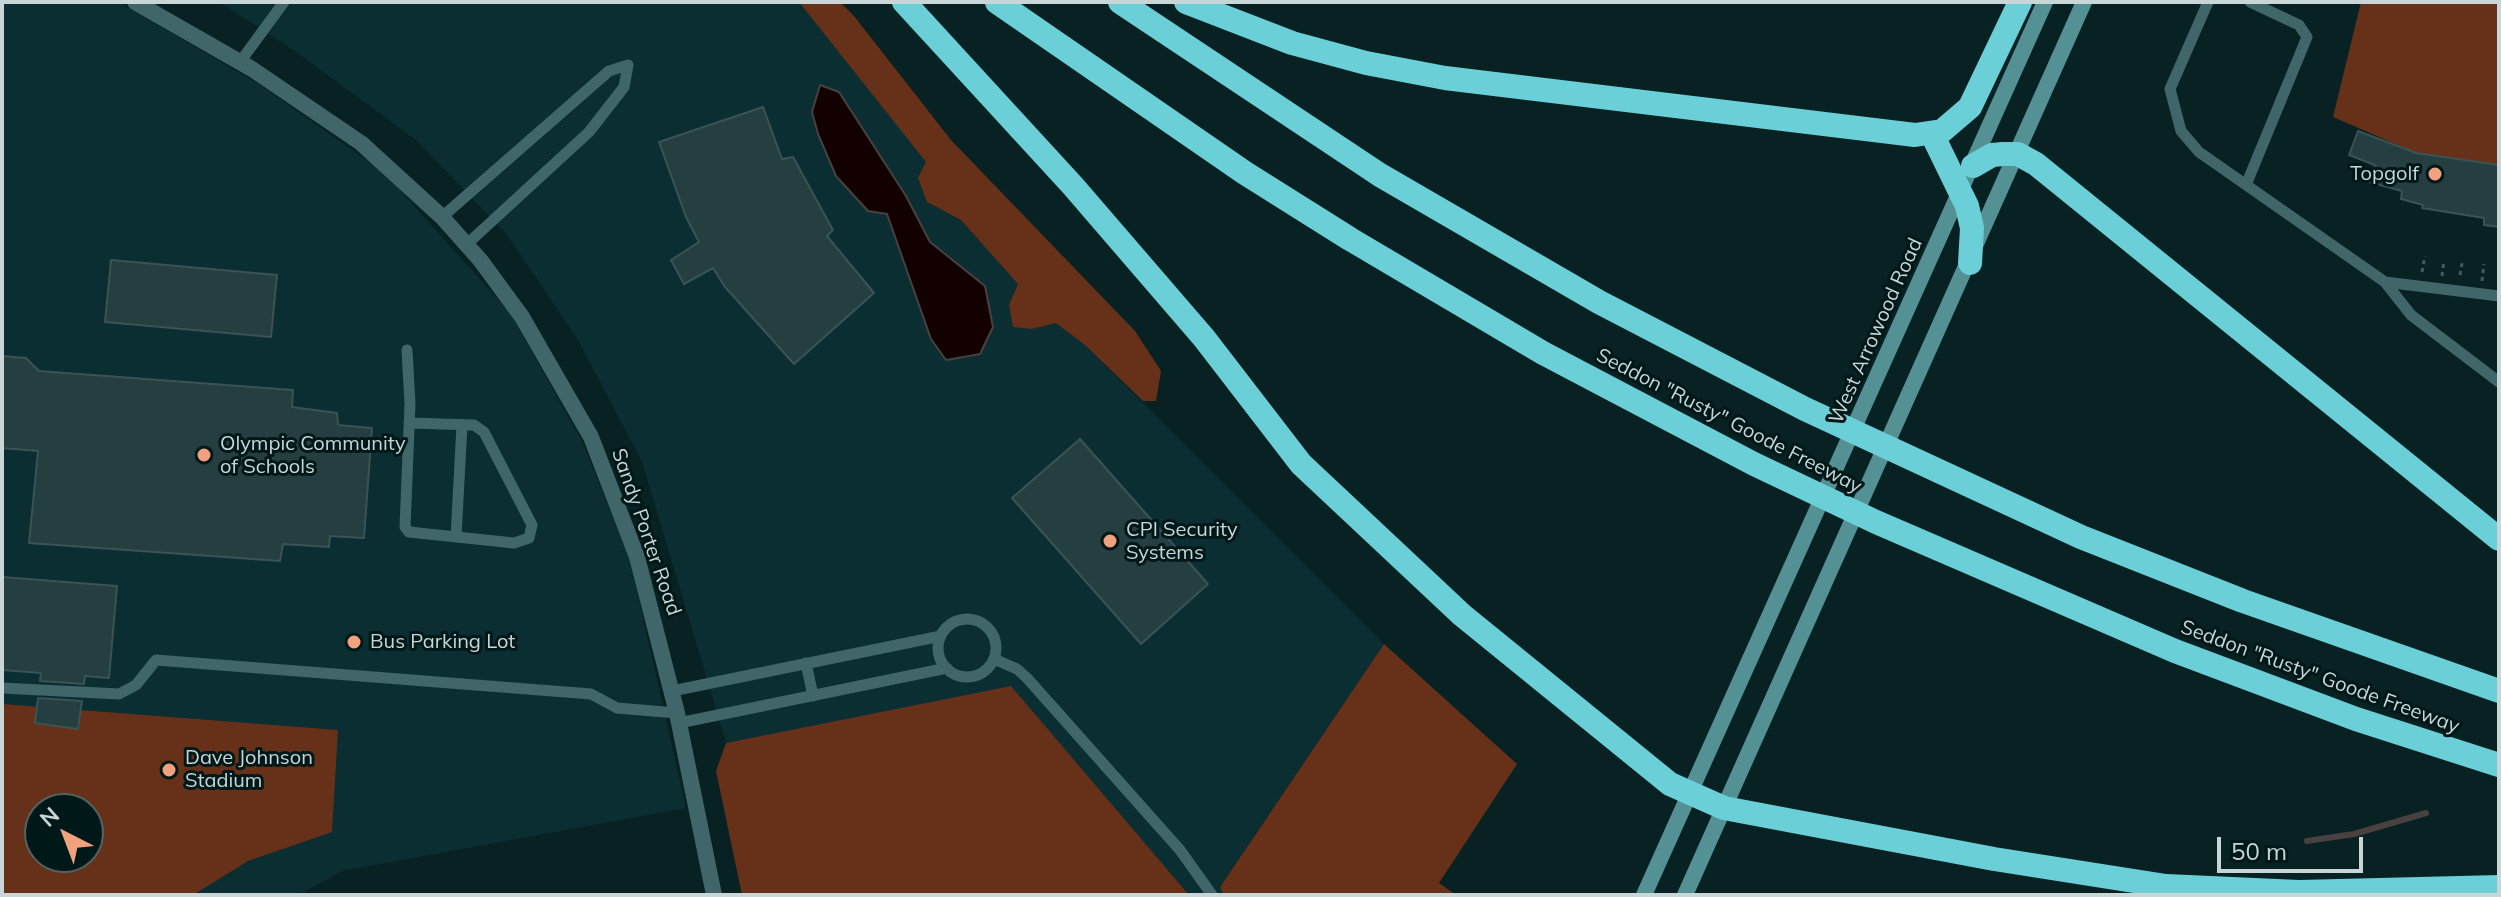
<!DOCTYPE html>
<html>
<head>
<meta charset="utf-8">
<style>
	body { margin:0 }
	#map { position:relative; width:2501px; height:897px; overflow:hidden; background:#082123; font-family:Mulish,sans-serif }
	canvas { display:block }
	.frame { position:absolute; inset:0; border:4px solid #c8d6d7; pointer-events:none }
	.north { position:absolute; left:24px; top:793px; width:80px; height:80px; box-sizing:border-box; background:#011819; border:2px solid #516465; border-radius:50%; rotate:318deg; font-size:22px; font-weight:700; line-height:32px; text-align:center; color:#c8d6d7 }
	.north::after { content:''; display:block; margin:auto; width:28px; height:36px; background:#f2a17e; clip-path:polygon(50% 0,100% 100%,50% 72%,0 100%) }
	.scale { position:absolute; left:2217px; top:837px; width:146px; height:36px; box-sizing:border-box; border:4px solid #c8d6d7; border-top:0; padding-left:10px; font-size:24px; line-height:28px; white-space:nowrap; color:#c8d6d7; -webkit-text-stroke:6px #011819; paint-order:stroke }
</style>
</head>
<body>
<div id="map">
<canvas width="2501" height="897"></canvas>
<div class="frame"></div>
<div class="north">N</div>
<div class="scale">50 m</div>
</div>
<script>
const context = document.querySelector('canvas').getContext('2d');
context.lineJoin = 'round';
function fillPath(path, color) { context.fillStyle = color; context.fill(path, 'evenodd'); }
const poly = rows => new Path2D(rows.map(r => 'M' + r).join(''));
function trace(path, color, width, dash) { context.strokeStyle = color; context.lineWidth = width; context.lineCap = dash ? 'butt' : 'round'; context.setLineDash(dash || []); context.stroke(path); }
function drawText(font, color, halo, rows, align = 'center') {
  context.font = font + ' Mulish,sans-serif'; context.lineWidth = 6; context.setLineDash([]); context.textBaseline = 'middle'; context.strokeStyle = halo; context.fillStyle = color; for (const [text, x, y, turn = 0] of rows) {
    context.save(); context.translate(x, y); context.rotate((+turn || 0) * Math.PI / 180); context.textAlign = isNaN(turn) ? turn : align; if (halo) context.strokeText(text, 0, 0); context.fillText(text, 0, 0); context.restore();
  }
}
const built = poly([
	[2,2,119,2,260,85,385,173,510,313,582,441,630,560,686,808,342,871,298,895,2,895],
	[40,809,88,809,88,857,40,857],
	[219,2,799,2,927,162,927,202,961,220,1019,284,1009,305,1032,329,1056,323,1086,346,1384,644,1220,886,1224,895,1189,895,1011,687,726,743,642,462,578,340,507,235,416,140,292,49]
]);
const green = poly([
	[799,2,840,2,854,16,951,140,1135,331,1161,371,1156,401,1143,401,1086,346,1056,323,1032,329,1013,327,1009,305,1018,284,961,220,927,202,918,178,926,162],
	[2361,2,2499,2,2499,165,2416,153,2333,117],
	[1384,644,1517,764,1439,883,1456,895,1224,895,1220,887],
	[1011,686,1189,895,742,895,716,771,726,743],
	[2,704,338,730,332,832,248,861,193,895,2,895],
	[40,809,88,809,88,857,40,857]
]);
const water = poly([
	[820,85,839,92,906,196,930,242,985,286,993,327,980,354,946,360,931,339,887,214,868,211,836,176,818,134,812,112,820,85]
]);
const stream = poly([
	[2307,841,2354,834,2426,813]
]);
const building = poly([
	[763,107,782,159,793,157,833,230,827,236,874,293,794,364,725,287,713,268,684,284,671,260,699,242,686,217,659,142,763,107],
	[2358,131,2416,153,2499,165,2499,227,2484,225,2484,218,2422,208,2423,205,2401,199,2402,191,2369,182,2375,165,2349,155,2358,131],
	[111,260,277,275,271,337,105,322,111,260],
	[2,356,26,358,39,371,293,390,292,407,337,413,338,425,372,428,364,538,330,536,329,547,283,544,280,561,29,543,38,451,2,448,2,356],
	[1080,439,1208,584,1141,644,1012,498,1080,439],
	[2,577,117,586,109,678,85,676,84,684,40,681,41,673,2,670,2,577],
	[38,698,82,701,78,729,35,723,38,698]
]);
const path = poly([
	[2422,272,2425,256],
	[2460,275,2462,263],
	[2442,276,2444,260],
	[2482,281,2484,264]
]);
const service = poly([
	[2208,2,2170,89,2181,131,2199,152,2385,282,2499,296],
	[240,62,284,2],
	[2246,185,2307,37,2299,25,2250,2],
	[442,217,609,71,628,65,624,87,589,132,466,245],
	[2385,282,2411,315,2499,382],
	[407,350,410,404,405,527,409,532,514,543,529,538,532,525,484,432,474,425,410,423],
	[456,537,462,425],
	'938 648a29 29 0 1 1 58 0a29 29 0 1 1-58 0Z',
	[994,659,1017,669,1027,678,1180,850,1212,895],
	[806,663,813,696],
	[2,688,119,694,136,685,156,660,591,694,617,708,677,713],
	[672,691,941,636],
	[679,723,947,668]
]);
const tertiary = poly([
	[135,2,252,69,361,143,442,217,481,261,522,317,591,437,637,557,677,713,714,895]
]);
const secondary = poly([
	[1644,895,2045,2],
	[1685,895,2084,2]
]);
const motorway = poly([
	[904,2,1073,186,1204,338,1301,464,1462,615,1670,784,1724,808,1994,859,2166,886,2299,892,2499,887],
	[997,2,1245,173,1350,239,1543,353,1754,464,1876,522,2175,651,2356,719,2499,765],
	[1120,2,1380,175,1599,302,1805,409,2081,537,2243,601,2499,691],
	[1186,2,1292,43,1366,63,1445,78,1915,135,1942,131,1970,107,2020,2],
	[1932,134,1967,206,1972,228,1970,263],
	[1973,166,1992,155,2003,154,2018,154,2036,164,2499,539]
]);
const markers = [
	[2435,174,8,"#f2a17e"],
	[204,455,8,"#f2a17e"],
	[1110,541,8,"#f2a17e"],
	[354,642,8,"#f2a17e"],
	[169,770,8,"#f2a17e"]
];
const poiNames = [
	["Topgolf",2419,174,"right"],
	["Olympic Community",220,444],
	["of Schools",220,467],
	["CPI Security",1126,530],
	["Systems",1126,553],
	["Bus Parking Lot",370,642],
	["Dave Johnson",185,758],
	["Stadium",185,781]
];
const streetNames = [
	["West Arrowood Road",1876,331,-66],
	["Seddon \"Rusty\" Goode Freeway",1729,421,27],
	["Sandy Porter Road",646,532,71],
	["Seddon \"Rusty\" Goode Freeway",2320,677,20]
];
fillPath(built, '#0a2e31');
fillPath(green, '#673119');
fillPath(water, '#130000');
trace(water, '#494040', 2);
trace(stream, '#494040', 6);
fillPath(building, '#253e3f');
trace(building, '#3a5355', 2);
trace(path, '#455a5c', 3, [4, 4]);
trace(service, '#416669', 11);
trace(tertiary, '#416669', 16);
trace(secondary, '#539195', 16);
trace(motorway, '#6acfd6', 24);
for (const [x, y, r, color] of markers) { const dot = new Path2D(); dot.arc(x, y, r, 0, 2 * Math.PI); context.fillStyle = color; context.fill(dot); trace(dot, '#011819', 3); }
drawText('20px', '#c8d6d7', '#011819', poiNames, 'left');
drawText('20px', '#c8d6d7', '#011819', streetNames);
</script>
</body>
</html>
